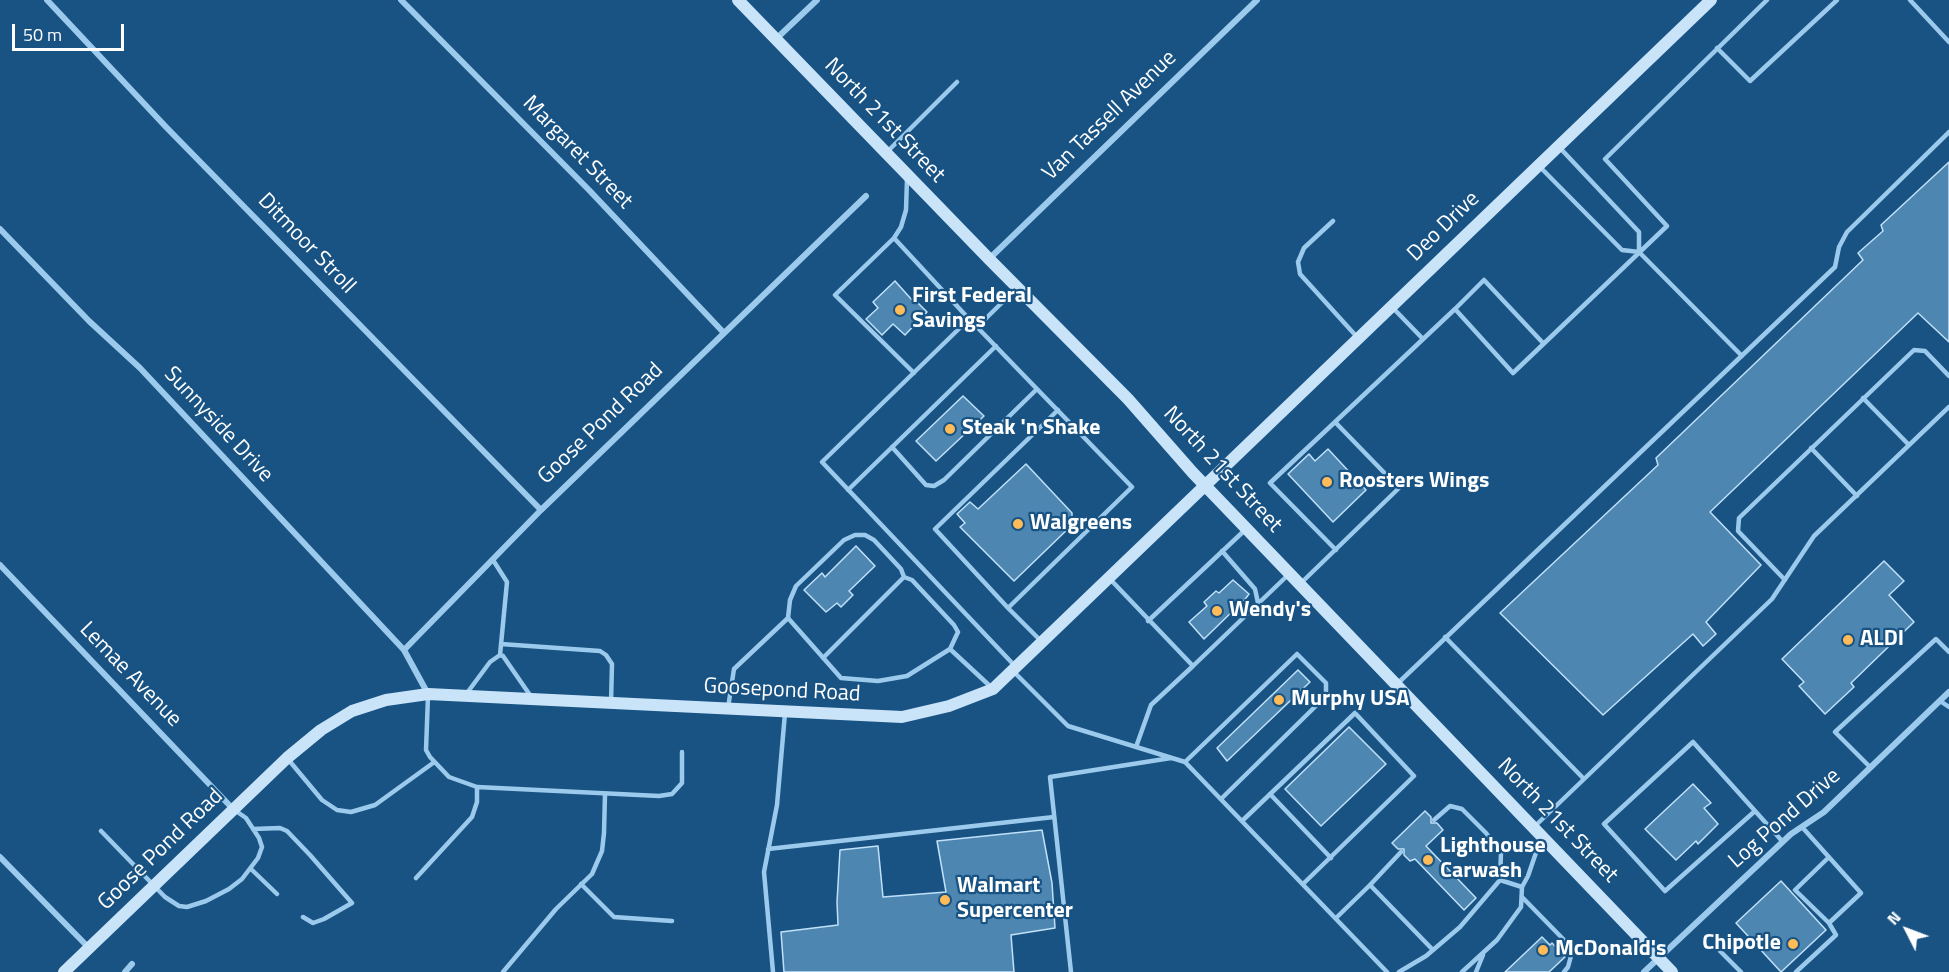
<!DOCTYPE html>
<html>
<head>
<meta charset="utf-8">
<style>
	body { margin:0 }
	#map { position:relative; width:1949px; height:972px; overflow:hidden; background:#185383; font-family:"Titillium Web",sans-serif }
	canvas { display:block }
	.north { position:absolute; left:1877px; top:900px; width:60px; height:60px; -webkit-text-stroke:4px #185383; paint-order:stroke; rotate:312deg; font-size:16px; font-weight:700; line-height:24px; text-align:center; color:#fff }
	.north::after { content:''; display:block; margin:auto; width:21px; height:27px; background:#fff; clip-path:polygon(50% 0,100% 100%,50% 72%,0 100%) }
	.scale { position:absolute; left:12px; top:24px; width:112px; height:27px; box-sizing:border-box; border:3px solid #fff; border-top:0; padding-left:8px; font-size:18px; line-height:21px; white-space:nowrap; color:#fff; -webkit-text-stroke:4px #185383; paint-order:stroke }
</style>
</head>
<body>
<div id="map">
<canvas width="1949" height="972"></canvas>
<div class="north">N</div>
<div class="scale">50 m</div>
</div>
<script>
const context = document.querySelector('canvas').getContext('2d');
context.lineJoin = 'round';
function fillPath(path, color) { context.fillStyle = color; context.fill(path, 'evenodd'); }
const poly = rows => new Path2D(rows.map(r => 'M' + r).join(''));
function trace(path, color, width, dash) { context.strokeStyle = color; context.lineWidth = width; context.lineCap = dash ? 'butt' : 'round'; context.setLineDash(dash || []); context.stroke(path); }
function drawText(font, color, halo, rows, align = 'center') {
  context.font = font + ' "Titillium Web",sans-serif'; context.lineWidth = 4.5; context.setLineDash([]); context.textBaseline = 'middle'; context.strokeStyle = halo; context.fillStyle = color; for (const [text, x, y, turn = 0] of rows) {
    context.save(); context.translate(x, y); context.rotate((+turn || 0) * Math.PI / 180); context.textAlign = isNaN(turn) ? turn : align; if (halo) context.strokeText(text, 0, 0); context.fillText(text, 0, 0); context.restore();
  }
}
const building = poly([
	[1949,162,1949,342,1918,313,1710,512,1761,565,1706,622,1716,634,1703,646,1693,634,1603,715,1500,613,1658,465,1656,458,1863,260,1858,253,1883,231,1881,225,1949,162],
	[895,281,912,300,913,298,927,312,905,335,893,324,882,335,866,319,878,308,873,302,895,281],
	[963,396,984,416,936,461,916,441,963,396],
	[1328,449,1366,490,1333,522,1288,474,1309,454,1315,461,1328,449],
	[1026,464,1072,513,1072,525,1014,581,960,527,965,523,957,514,970,502,978,509,1026,464],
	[856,546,875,566,849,591,853,595,841,607,837,603,826,612,804,590,822,573,825,577,856,546],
	[1884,561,1904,581,1889,595,1914,622,1851,683,1854,687,1825,714,1799,686,1804,682,1782,659,1884,561],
	[1233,580,1249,594,1240,606,1239,605,1204,639,1189,622,1207,606,1204,602,1216,591,1219,593,1233,580],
	[1298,670,1310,682,1227,761,1217,748,1298,670],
	[1349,727,1386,764,1321,826,1285,789,1349,727],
	[1693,784,1711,803,1704,808,1718,824,1698,844,1696,841,1676,860,1645,829,1693,784],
	[1425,811,1431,817,1431,823,1437,823,1443,830,1426,846,1476,898,1464,910,1415,859,1410,861,1404,855,1404,849,1398,849,1392,843,1425,811],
	[1042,830,1052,883,1055,928,1011,935,1014,972,784,972,781,932,838,925,837,902,840,850,878,846,883,897,946,892,937,841,1042,830],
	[1781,881,1826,930,1781,972,1736,923,1781,881],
	[1542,937,1550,945,1552,943,1565,957,1549,972,1505,972,1542,937]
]);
const lane = poly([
	[1910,0,1949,42],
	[1717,48,1750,81,1837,0],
	[1560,148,1639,232,1639,252],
	[888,151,957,82],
	[1540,167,1622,250,1639,252,1742,356],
	[907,179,906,210,901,227,894,238,835,295,914,373],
	[1333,221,1304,248,1298,262,1300,274,1357,337],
	[894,238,969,319],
	[1392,307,1423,339],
	[1455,309,1484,280,1543,343],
	[977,327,1037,389,1132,487,1008,608,935,529,1058,410],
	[1863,398,1909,445],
	[1335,422,1270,483,1336,550],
	[892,447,926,485,934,486,944,480,1037,389],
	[1811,448,1857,496],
	[848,490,996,346],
	[1222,551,1255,589,1258,603],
	[493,560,507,582,500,655],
	[1109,578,1193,666,1288,575],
	[1785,580,1738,531,1739,518,1914,350,1925,351,1949,376],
	[1300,584,1399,488,1335,422,1455,309,1513,373,1667,226,1605,159,1767,0],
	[1008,608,1042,642],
	[788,618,790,600,796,586,844,540,855,535,865,535,874,540,901,569,904,577],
	[1148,621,1245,530],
	[1445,637,1584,779],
	[501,644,600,651,606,655,612,664,611,703],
	[823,658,904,577,912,580,954,625,958,632,950,649],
	[1014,665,822,462,969,319,977,327,1016,289],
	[1013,671,1068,726,1185,762,1387,972],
	[1396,685,1835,267,1839,247,1847,232,1949,132],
	[467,693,490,662,500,655,503,656,532,698],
	[428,696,426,750,430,757,449,777,477,787,659,796,672,794,682,783,682,752],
	[1940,701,1949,707],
	[728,708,734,669,788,618,841,678,878,681,907,676,950,649,991,687],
	[1136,747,1151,705,1193,666],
	[287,758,322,800,337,810,351,812,375,805,433,763],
	[1185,762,1297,654,1326,683,1326,696,1221,799],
	[1870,767,1835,732,1936,639,1949,652],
	[1270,794,1331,858],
	[1755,811,1665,891,1604,824,1693,742,1783,842],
	[1242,821,1355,713,1414,776,1303,884],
	[1534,827,1772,599,1814,536,1949,407],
	[253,829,280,828,287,831,310,855,352,903,324,919,313,923,303,917],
	[101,831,165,897,179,906,187,907,206,901,229,889,242,879,258,858,262,847,259,838,246,818,236,811],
	[768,849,1054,817],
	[251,869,277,894],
	[416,878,472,817,477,802,477,787],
	[1500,880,1522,887],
	[581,884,614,917,672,921],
	[1370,885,1401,852],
	[1522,897,1567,943,1571,956,1568,967,1564,972],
	[1336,918,1370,885,1433,950],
	[1829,923,1795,890,1829,857],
	[1720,951,1741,972],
	[503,972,556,909,592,874,602,851,604,833,605,794],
	[773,972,764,872,777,805,785,713],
	[1071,972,1050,777,1171,758],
	[1399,972,1426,956,1460,927,1500,880,1501,853,1486,833,1462,809,1450,806,1434,820],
	[1462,972,1497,940,1521,907,1522,887,1528,876,1541,838],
	[1476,972,1483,955],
	[1796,972,1836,935,1829,923,1861,893,1802,827]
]);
const street = poly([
	[47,0,166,127,541,510],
	[401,0,589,190,724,333],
	[776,39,817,0],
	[0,229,89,321,140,368,404,650],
	[989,259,1257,0],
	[0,565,233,809],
	[428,694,404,650,541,510,866,196],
	[0,857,89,948],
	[125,972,132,964],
	[1644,972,1791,834,1824,812,1949,692]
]);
const secondary = poly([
	[738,0,989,259,1128,399,1193,473,1672,972],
	[64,972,287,758,321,730,352,711,386,700,428,694,902,717,949,706,993,689,1711,0]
]);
const markers = [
	[900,310,6,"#ffbb57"],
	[950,429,6,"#ffbb57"],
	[1327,482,6,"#ffbb57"],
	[1018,524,6,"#ffbb57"],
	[1217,611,6,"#ffbb57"],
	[1848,640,6,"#ffbb57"],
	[1279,700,6,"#ffbb57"],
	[1428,860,6,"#ffbb57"],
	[945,900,6,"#ffbb57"],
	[1793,944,6,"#ffbb57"],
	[1543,950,6,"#ffbb57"]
];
const streetNames = [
	["Van Tassell Avenue",1110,116,-44],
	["North 21st Street",884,121,46],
	["Margaret Street",577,153,46],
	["Deo Drive",1444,227,-44],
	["Ditmoor Stroll",306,244,46],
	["Goose Pond Road",601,424,-44],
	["Sunnyside Drive",218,425,47],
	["North 21st Street",1222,470,47],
	["Lemae Avenue",130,675,46],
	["Goosepond Road",782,691,3],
	["Log Pond Drive",1785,819,-41],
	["North 21st Street",1557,821,46],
	["Goose Pond Road",161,850,-44]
];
const poiNames = [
	["First Federal",912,297],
	["Savings",912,322],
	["Steak 'n Shake",962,429],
	["Roosters Wings",1339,482],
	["Walgreens",1030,524],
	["Wendy's",1229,611],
	["ALDI",1860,640],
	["Murphy USA",1291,700],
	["Lighthouse",1440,847],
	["Carwash",1440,872],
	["Walmart",957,887],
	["Supercenter",957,912],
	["Chipotle",1781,944,"right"],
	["McDonald's",1555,950]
];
fillPath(building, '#4e86b2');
trace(building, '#c1e1f9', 1.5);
trace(lane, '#9ccaec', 4.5);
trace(street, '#9ccaec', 6);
trace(secondary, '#c9e3f9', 12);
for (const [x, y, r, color] of markers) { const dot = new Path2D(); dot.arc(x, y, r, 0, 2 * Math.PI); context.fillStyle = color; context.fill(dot); trace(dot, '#185383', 2); }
drawText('22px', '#fff', '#185383', streetNames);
drawText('bold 22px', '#fff', '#185383', poiNames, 'left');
</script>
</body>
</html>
